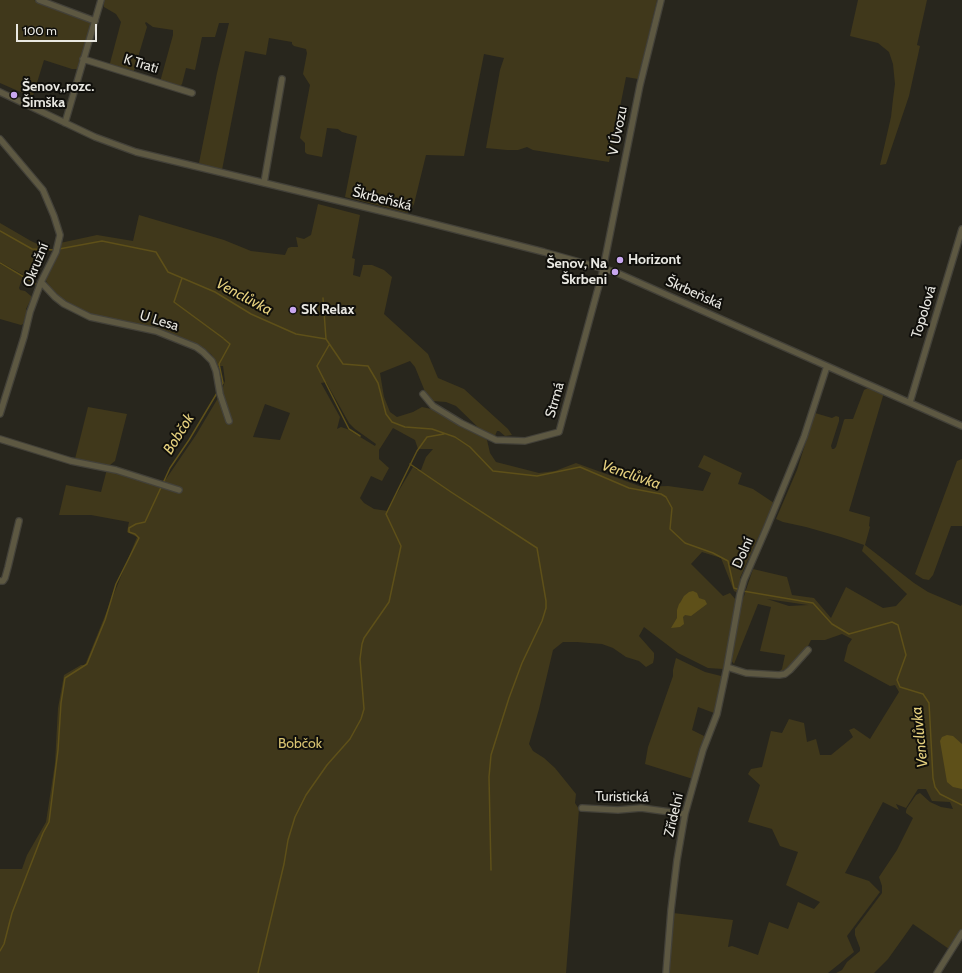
<!DOCTYPE html>
<html>
<head>
<meta charset="utf-8">
<style>
	body { margin:0 }
	#map { position:relative; width:962px; height:973px; overflow:hidden; background:#28261d; font-family:Cabin,sans-serif }
	canvas { display:block }
	.scale { position:absolute; left:16px; top:24px; width:81px; height:18px; box-sizing:border-box; border:2px solid #e9e8e2; border-top:0; padding-left:5px; font-size:12px; line-height:14px; white-space:nowrap; color:#e9e8e2; -webkit-text-stroke:3px #100f0b; paint-order:stroke }
</style>
</head>
<body>
<div id="map">
<canvas width="962" height="973"></canvas>
<div class="scale">100 m</div>
</div>
<script>
const context = document.querySelector('canvas').getContext('2d');
context.lineJoin = 'round';
function fillPath(path, color) { context.fillStyle = color; context.fill(path, 'evenodd'); }
const poly = rows => new Path2D(rows.map(r => 'M' + r).join(''));
function trace(path, color, width, dash) { context.strokeStyle = color; context.lineWidth = width; context.lineCap = dash ? 'butt' : 'round'; context.setLineDash(dash || []); context.stroke(path); }
function drawText(font, color, halo, rows, align = 'center') {
  context.font = font + ' Cabin,sans-serif'; context.lineWidth = 4; context.setLineDash([]); context.textBaseline = 'middle'; context.strokeStyle = halo; context.fillStyle = color; for (const [text, x, y, turn = 0] of rows) {
    context.save(); context.translate(x, y); context.rotate((+turn || 0) * Math.PI / 180); context.textAlign = isNaN(turn) ? turn : align; if (halo) context.strokeText(text, 0, 0); context.fillText(text, 0, 0); context.restore();
  }
}
const green = poly([
	[0,0,34,0,91,22,92,24,78,69,72,69,44,60,32,99,25,94,0,83],
	[104,0,657,0,638,79,626,77,609,162,533,150,527,147,518,150,507,150,486,148,500,70,504,58,484,54,464,156,426,155,414,204,411,210,407,213,345,197,357,136,342,132,338,129,327,128,322,157,307,154,305,152,305,143,300,138,310,85,303,74,307,53,306,49,294,46,292,44,292,42,269,38,266,55,245,51,222,170,199,163,217,73,229,23,219,23,215,37,202,37,195,70,186,68,182,84,178,88,160,82,173,35,173,30,153,27,146,22,145,23,147,27,133,74,109,67,121,22,116,14,104,7],
	[858,0,927,0,917,45,920,46,909,96,886,164,880,165,891,117,893,99,895,84,893,64,889,52,878,43,850,36],
	[318,204,360,215,352,258,355,259,353,275,360,277,363,265,372,265,384,270,392,277,384,314,428,354,438,378,464,389,508,429,512,435,505,436,499,431,497,431,494,438,485,434,456,406,446,402,433,401,426,394,415,367,410,361,380,373,384,397,390,412,397,417,413,412,422,407,436,410,487,440,490,453,496,462,539,473,555,471,576,463,642,487,668,486,703,491,711,473,698,467,704,455,742,473,738,484,753,489,774,503,740,578,741,587,738,593,734,591,721,558,702,552,691,564,723,596,730,593,736,600,733,617,744,596,753,569,787,577,792,595,814,598,831,618,846,587,883,608,896,606,907,594,862,551,864,545,841,537,806,527,783,522,776,519,797,470,815,413,832,418,836,416,839,417,839,421,831,446,832,449,834,449,836,447,844,420,845,419,853,419,864,390,868,388,883,395,883,396,849,511,870,517,869,526,870,527,865,545,914,583,928,592,961,606,962,604,962,929,952,945,949,949,913,924,888,959,874,973,836,973,842,970,847,962,860,951,860,948,855,935,855,929,882,893,882,886,879,877,897,850,913,818,906,813,906,811,907,808,916,795,920,793,930,802,941,807,953,809,950,802,932,801,926,789,918,789,906,808,896,804,899,810,883,802,845,873,869,881,880,892,847,936,854,952,828,973,668,973,673,913,733,920,728,947,732,946,758,955,769,922,788,929,798,902,814,909,820,902,786,885,798,852,780,846,772,829,748,822,760,785,748,774,751,769,762,767,771,731,782,733,789,719,804,723,807,742,816,739,820,755,831,755,853,737,849,730,854,728,870,739,899,692,895,685,890,686,844,661,848,645,852,639,842,634,825,640,811,640,808,646,789,668,779,672,782,669,785,655,760,651,771,607,758,604,734,664,728,657,723,669,708,668,678,653,644,627,639,636,654,653,654,658,653,663,646,667,639,661,626,657,613,648,602,644,577,642,563,642,553,650,539,709,529,744,533,751,544,758,555,768,576,794,575,803,579,809,566,973,0,973,0,869,22,869,27,855,46,822,55,763,58,708,64,675,81,665,85,665,137,537,127,532,129,522,91,515,59,515,66,485,101,492,107,469,154,485,166,479,196,435,218,398,226,419,232,421,222,390,225,381,223,366,218,366,211,354,197,345,157,329,89,314,62,299,52,291,45,279,60,243,97,235,133,241,139,215,224,240,251,251,285,255,288,248,291,247,298,247,296,237,304,239,311,235],
	[326,382,349,423,355,429,376,444,375,446,347,429,341,427,337,429,340,417,321,383],
	[265,404,290,413,280,440,253,437],
	[393,428,415,440,418,449,433,449,426,457,421,470,417,470,413,467,395,497,388,511,374,509,364,503,360,498,371,476,382,481,389,468,379,459,379,450],
	[767,599,808,605,809,605,789,606],
	[0,223,31,241,46,248,45,253,36,255,38,260,38,265,34,276,27,277,0,262],
	[0,264,22,276,22,279,19,288,20,290,25,291,31,296,31,299,26,309,27,312,23,324,21,325,0,319],
	[88,407,127,414,115,461,110,465,104,465,75,459],
	[962,459,962,526,951,526,933,575,929,580,923,579,915,574,957,461],
	[676,658,705,672,721,676,723,681,714,713,698,707,692,730,706,737,693,779,645,764,648,747,673,676,673,670]
]);
const water = poly([
	[693,591,697,593,699,598,705,600,707,604,691,616,685,615,683,617,684,624,680,627,671,628,677,618,677,610,679,604,680,603,684,596,689,592],
	[947,735,953,736,962,744,962,789,953,787,947,782,940,741,942,737]
]);
const stream = poly([
	[0,231,32,249,55,250],
	[59,249,102,241,156,252,168,272,215,292,251,314,296,334,326,339,343,364,368,366,378,383,386,414,392,422,405,427,432,429,455,437,470,447,493,471,537,476,580,467,629,488,661,494,666,497,672,508,670,529,685,543,713,553,728,561,734,588,740,590],
	[0,263,36,284],
	[182,278,174,302,223,338],
	[323,298,326,339],
	[329,345,317,366,349,429,360,436],
	[221,386,223,383,219,364,230,344,224,339],
	[410,464,451,492,537,548,546,601,546,608,542,621,522,663,509,698,491,755,489,777,491,870],
	[743,591,813,603,832,624,849,634,892,622,898,625,906,655,897,680,900,687,923,694,929,703,933,778,935,787,940,794,962,805],
	[0,951,4,944,12,913,43,833,49,822,58,750,61,703,65,678,87,664,105,620,116,584,139,538,135,534,129,532,129,528,136,524,145,522,170,468,189,440,217,393],
	[258,973,284,864,288,840,295,817,306,795,327,765,350,739,361,719,364,709,360,659,362,644,364,638,389,602,401,546,386,514,417,451,427,437,444,434]
]);
const minor = poly([
	[39,0,95,21],
	[83,59,192,93],
	[0,92,95,137,136,152,414,219,544,252,615,272,962,426],
	[65,123,101,0],
	[0,139,43,190,54,216,60,235,56,252,41,282,30,312,24,337,0,414],
	[264,183,282,79],
	[41,282,55,297,64,304,90,317,156,331,196,347,203,352,212,361,216,371,220,394,229,421],
	[423,394,433,406,461,423,496,440,525,441,559,432,602,274,640,85,661,0],
	[910,402,962,229],
	[0,439,71,461,116,470,179,490],
	[0,581,3,581,5,578,8,567,19,521],
	[808,650,790,670,785,674,779,675,746,673,727,667,740,594,744,580,767,527,804,437,827,366],
	[582,808,618,810,641,808,685,814],
	[666,973,671,910,677,860,685,814,703,750,717,714,727,667],
	[937,973,962,933]
]);
const markers = [
	[14,95,4,"#c8a6ef"],
	[620,260,4,"#c8a6ef"],
	[615,272,4,"#c8a6ef"],
	[293,310,4,"#c8a6ef"]
];
const streetNames = [
	["K Trati",141,64,17],
	["V Úvozu",618,131,-79],
	["Škrbeňská",382,199,14],
	["Okružní",36,265,-68],
	["Škrbeňská",694,293,24],
	["Topolová",924,312,-73],
	["U Lesa",159,321,17],
	["Strmá",555,400,-74],
	["Dolní",743,553,-66],
	["Turistická",622,797,1],
	["Zřídelní",674,815,-77]
];
const poiNames = [
	["Šenov,,rozc.",22,87],
	["Šimška",22,103],
	["Horizont",628,260],
	["Šenov, Na",607,264,"right"],
	["Škrbeni",607,280,"right"],
	["SK Relax",301,310]
];
const parkNames = [
	["Bobčok",300,744]
];
const waterNames = [
	["Venclůvka",244,297,28],
	["Bobčok",179,434,-58],
	["Venclůvka",631,475,19],
	["Venclůvka",920,737,-96]
];
fillPath(green, '#40381b');
fillPath(water, '#5e5019');
trace(stream, '#5e5019', 1.5);
trace(minor, '#434139', 8);
trace(minor, '#5d5842', 5.5);
for (const [x, y, r, color] of markers) { const dot = new Path2D(); dot.arc(x, y, r, 0, 2 * Math.PI); context.fillStyle = color; context.fill(dot); trace(dot, '#100f0b', 1.5); }
drawText('14px', '#e9e8e2', '#100f0b', streetNames);
drawText('bold 14px', '#e9e8e2', '#100f0b', poiNames, 'left');
drawText('14px', '#d8c371', '#100f0b', parkNames);
drawText('italic 15px', '#e5d07e', '#100f0b', waterNames);
</script>
</body>
</html>
